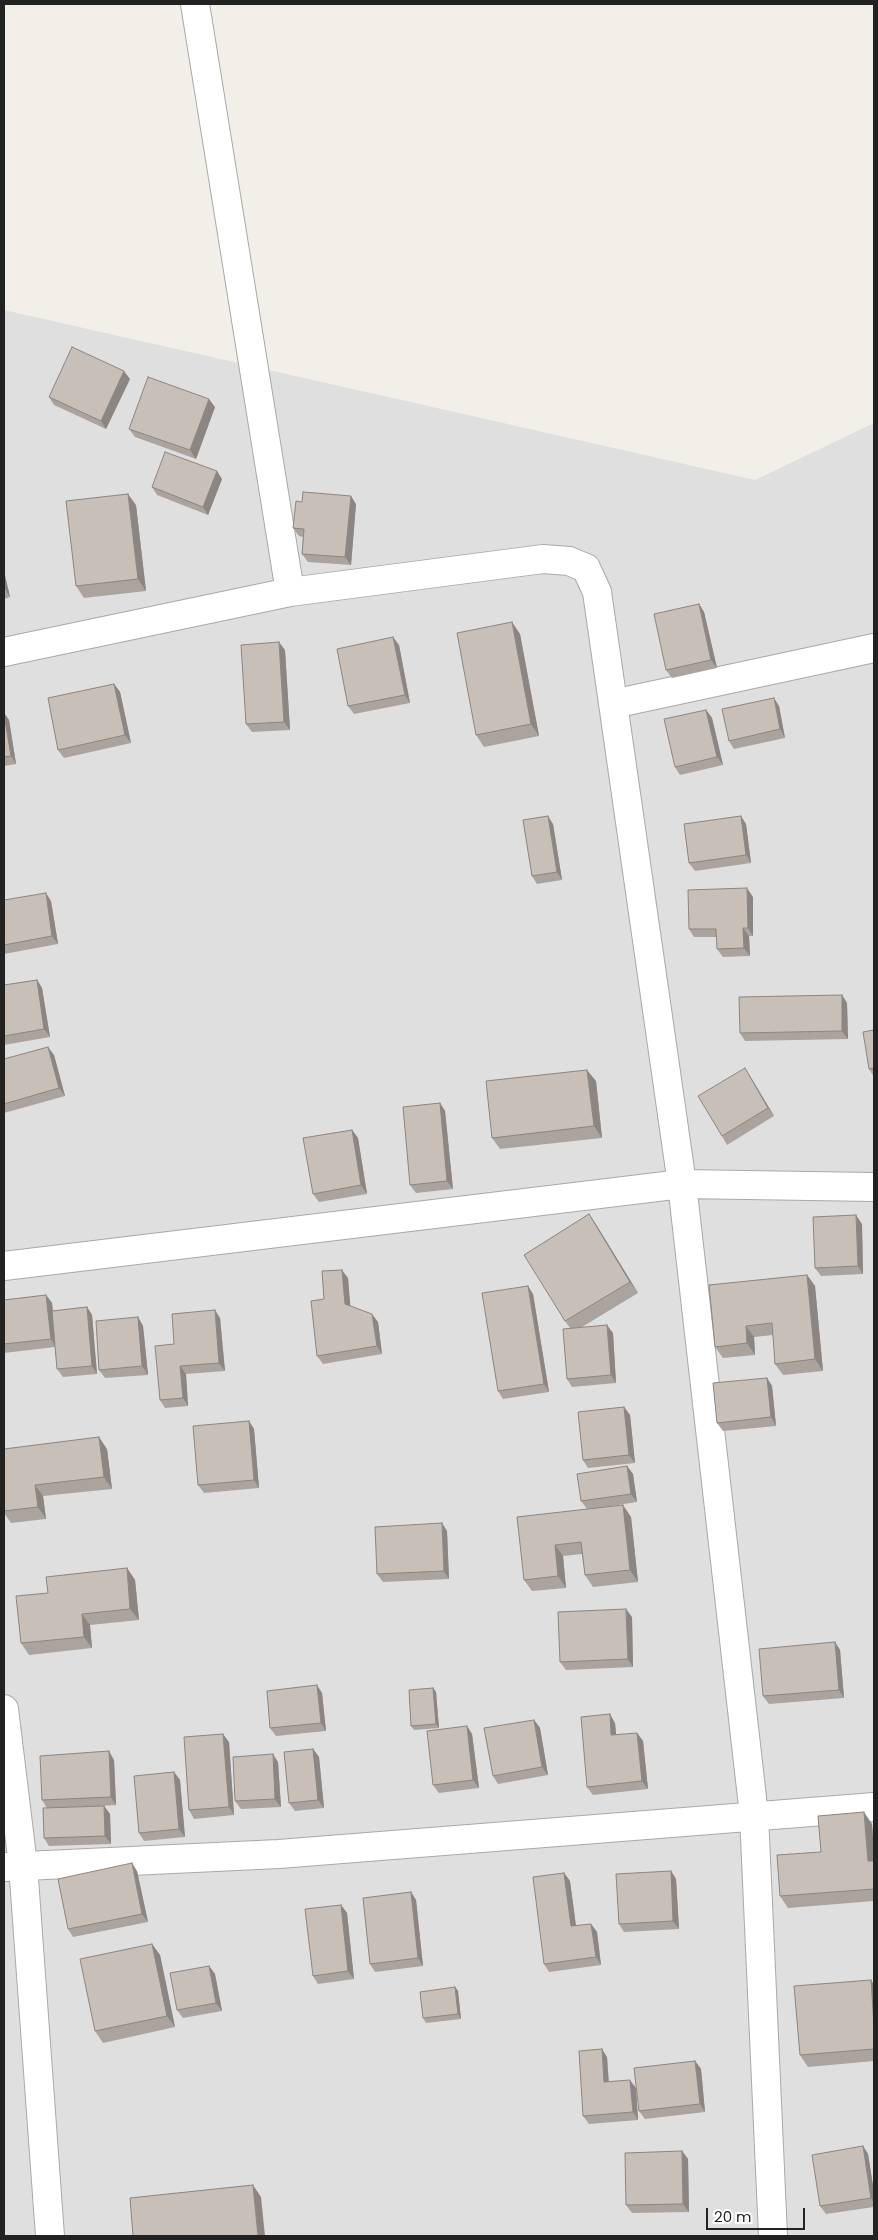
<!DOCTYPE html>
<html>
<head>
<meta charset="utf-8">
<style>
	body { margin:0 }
	#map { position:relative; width:878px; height:2240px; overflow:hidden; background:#f2efe9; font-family:Poppins,sans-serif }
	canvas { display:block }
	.frame { position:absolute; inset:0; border:5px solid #222; pointer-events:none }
	.scale { position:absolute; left:706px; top:2208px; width:99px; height:22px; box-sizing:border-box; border:2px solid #222; border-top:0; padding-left:6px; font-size:15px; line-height:18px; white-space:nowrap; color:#222; -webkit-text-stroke:4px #fff; paint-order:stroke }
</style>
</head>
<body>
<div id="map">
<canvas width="878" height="2240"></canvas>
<div class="frame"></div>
<div class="scale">20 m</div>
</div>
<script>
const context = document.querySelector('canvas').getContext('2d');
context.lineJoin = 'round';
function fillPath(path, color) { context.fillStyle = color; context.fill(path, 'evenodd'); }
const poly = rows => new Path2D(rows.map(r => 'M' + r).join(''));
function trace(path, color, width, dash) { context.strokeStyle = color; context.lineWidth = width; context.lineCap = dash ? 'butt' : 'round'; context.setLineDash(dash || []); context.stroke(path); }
const residential = poly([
	[4,310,755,480,874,423,874,2236,4,2236]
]);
const minor = poly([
	[290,592,543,559,569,561,586,568,597,592,682,1184,754,1815,773,2236],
	[4,652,290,592,195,4],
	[613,704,874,648],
	[4,1266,682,1184,874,1187],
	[4,1709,23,1865,50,2236],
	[4,1867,279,1854,874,1807]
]);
const wall = poly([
	[130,379,106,429,54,405,49,397],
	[215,407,196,459,135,437,129,429],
	[222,479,208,515,157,495,152,487],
	[302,502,356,504,351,565,308,562,302,554,303,537,299,536,293,528],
	[136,505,146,591,84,598,76,586],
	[4,571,10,597,4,599],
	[699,604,704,612,717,668,672,678,666,670],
	[520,634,539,736,484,747,476,735],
	[399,645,410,703,354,714,348,706],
	[285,650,290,730,252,732,246,724],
	[114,684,120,692,131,743,64,758,58,750],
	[779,706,785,738,734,749,729,741],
	[706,710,712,718,723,765,680,775,675,767],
	[4,713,9,720,16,764,4,766],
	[553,824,562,880,537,884,532,876],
	[746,824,751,863,695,871,689,863],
	[753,897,753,936,749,936,750,956,723,957,717,949,717,937,694,937,689,929],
	[4,900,51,901,58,944,4,954],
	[37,980,42,988,50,1037,4,1045,4,985],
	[842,995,847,1003,848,1039,745,1041,740,1033],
	[874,1030,874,1077,869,1069],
	[54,1055,65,1096,4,1113,4,1059],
	[750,1076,774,1116,727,1145,722,1136],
	[596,1081,602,1138,500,1149,492,1138],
	[440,1103,445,1111,453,1189,416,1193,410,1185],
	[352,1130,358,1138,367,1194,319,1202,313,1194],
	[589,1214,597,1226,638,1293,582,1327,613,1333,616,1383,572,1387,567,1379,570,1328,565,1321],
	[862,1224,863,1274,821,1276,815,1268],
	[807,1275,815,1286,823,1371,783,1375,775,1364,773,1335,754,1337,755,1355,723,1358,715,1347],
	[348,1278,350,1306,378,1322,382,1354,323,1364,317,1356,324,1299],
	[533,1294,549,1392,503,1399,498,1391],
	[46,1295,52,1303,53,1311,87,1307,92,1315,97,1374,63,1377,57,1369,55,1347,4,1353,4,1300],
	[138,1317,143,1326,148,1375,105,1378,99,1370],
	[220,1318,225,1371,186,1374,188,1406,165,1408,160,1400,174,1344],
	[767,1378,772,1386,776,1426,723,1431,717,1423],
	[624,1407,630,1415,635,1463,588,1468,583,1460],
	[249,1421,254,1429,259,1488,204,1493,198,1485],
	[4,1449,107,1449,112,1489,43,1496,46,1519,11,1523,4,1513],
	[627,1466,633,1474,637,1502,592,1509,631,1517,638,1582,593,1587,585,1575,582,1554,563,1556,566,1588,532,1591,524,1580,587,1509,581,1501],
	[447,1531,449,1579,383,1582,377,1574],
	[127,1568,135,1580,139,1620,90,1625,92,1648,29,1655,21,1643,48,1593],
	[632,1617,633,1667,566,1670,560,1662],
	[835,1642,840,1650,844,1698,769,1704,763,1696],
	[433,1688,436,1692,439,1728,414,1730,411,1726],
	[322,1693,326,1731,276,1736,270,1728],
	[534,1720,540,1728,548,1775,498,1784,493,1776],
	[615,1723,616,1735,637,1733,643,1741,648,1789,593,1795,587,1787],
	[467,1726,472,1734,479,1788,439,1793,433,1785],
	[229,1742,234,1815,194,1819,189,1810],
	[313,1749,319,1757,324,1808,295,1811,289,1803],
	[114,1760,116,1805,83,1807,104,1806,110,1814,111,1844,49,1846,44,1838,47,1808,42,1800],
	[278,1762,281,1807,241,1809,235,1801],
	[174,1772,180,1780,185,1837,144,1841,139,1833],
	[872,1824,874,1849,874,1901,788,1908,780,1896,821,1852],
	[137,1871,148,1922,73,1937,68,1929],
	[671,1871,676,1879,679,1929,624,1932,619,1924],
	[564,1873,570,1881,576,1926,591,1924,597,1932,601,1965,549,1972,544,1964],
	[411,1892,416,1900,423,1966,375,1972,370,1964],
	[341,1905,347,1913,354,1979,318,1984,313,1976],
	[152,1944,160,1955,175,2027,103,2043,95,2031],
	[209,1966,215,1974,222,2011,183,2018,177,2010],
	[871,1980,874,1985,874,2061,808,2067,800,2055],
	[455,1987,458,1991,461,2019,426,2023,423,2018],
	[607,2057,609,2082,636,2088,638,2120,589,2124,583,2116],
	[695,2061,701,2069,705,2112,645,2119,639,2111],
	[863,2146,868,2154,874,2192,874,2207,826,2214,820,2206],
	[682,2151,688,2159,689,2212,632,2213,626,2205]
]);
const shadedWall = poly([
	[124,371,130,379,106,429,101,421],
	[209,399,215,407,196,459,190,450],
	[217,471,222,479,208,515,203,507],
	[128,494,136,505,146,591,138,579],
	[351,496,356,504,351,565,345,557],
	[4,571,10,597,5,589,4,585],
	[699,604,704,612,717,668,711,660],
	[512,622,520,634,539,736,531,724],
	[393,637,399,645,410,703,405,695],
	[279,642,285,650,290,730,284,722],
	[114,684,120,692,131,743,125,735],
	[774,698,779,706,785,738,780,729],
	[706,710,712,718,723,765,717,757],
	[4,713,9,720,16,764,11,756],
	[548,816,553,824,562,880,557,872],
	[741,816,746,824,751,863,746,855],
	[747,888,753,897,753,936,748,928],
	[46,893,51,901,58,944,52,936],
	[743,928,749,936,750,956,744,948],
	[37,980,42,988,50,1037,44,1029],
	[842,995,847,1003,848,1039,842,1031],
	[48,1047,54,1055,65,1096,59,1088],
	[745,1068,750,1076,774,1116,768,1108],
	[587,1070,596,1081,602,1138,594,1126],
	[440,1103,445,1111,453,1189,447,1181],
	[352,1130,358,1138,367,1194,361,1185],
	[589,1214,597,1226,638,1293,630,1282],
	[856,1215,862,1224,863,1274,858,1266],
	[342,1270,348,1278,351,1313,345,1304],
	[807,1275,815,1286,823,1371,815,1359],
	[528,1286,533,1294,549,1392,544,1384],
	[46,1295,52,1303,56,1347,51,1339],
	[87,1307,92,1315,97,1374,92,1366],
	[215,1310,220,1318,225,1371,219,1363],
	[372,1314,378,1322,382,1354,377,1346],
	[138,1317,143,1326,148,1375,142,1366],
	[607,1325,613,1333,616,1383,611,1375],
	[746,1326,754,1337,755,1355,747,1343],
	[180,1366,186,1374,188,1406,183,1398],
	[767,1378,772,1386,776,1426,771,1417],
	[624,1407,630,1415,635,1463,629,1455],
	[249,1421,254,1429,259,1488,254,1480],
	[99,1437,107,1449,112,1489,104,1477],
	[627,1466,633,1474,637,1502,631,1494],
	[35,1485,43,1496,46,1519,38,1507],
	[623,1505,631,1517,638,1582,630,1570],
	[442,1523,447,1531,449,1579,444,1571],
	[555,1545,563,1556,566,1588,558,1576],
	[127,1568,135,1580,139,1620,130,1609],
	[626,1609,632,1617,633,1667,628,1659],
	[82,1614,90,1625,92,1648,84,1637],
	[835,1642,840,1650,844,1698,839,1690],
	[317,1685,322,1693,326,1731,321,1723],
	[433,1688,436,1692,439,1728,436,1724],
	[610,1714,615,1723,617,1743,611,1735],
	[534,1720,540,1728,548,1775,542,1767],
	[467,1726,472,1734,479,1788,473,1780],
	[637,1733,643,1741,648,1789,642,1781],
	[223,1734,229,1742,234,1815,229,1807],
	[313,1749,319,1757,324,1808,318,1800],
	[109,1751,114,1760,116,1805,111,1797],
	[273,1754,278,1762,281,1807,275,1799],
	[174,1772,180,1780,185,1837,179,1829],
	[104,1806,110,1814,111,1844,105,1836],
	[864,1812,872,1824,874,1849,874,1870,868,1861],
	[132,1863,137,1871,148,1922,142,1914],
	[671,1871,676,1879,679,1929,673,1921],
	[564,1873,570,1881,577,1934,571,1926],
	[411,1892,416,1900,423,1966,418,1958],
	[341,1905,347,1913,354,1979,348,1971],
	[591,1924,597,1932,601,1965,596,1957],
	[152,1944,160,1955,175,2027,167,2016],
	[209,1966,215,1974,222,2011,216,2003],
	[871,1980,874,1985,874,2026],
	[455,1987,458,1991,461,2019,458,2014],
	[602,2049,607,2057,609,2090,604,2082],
	[695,2061,701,2069,705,2112,700,2104],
	[630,2080,636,2088,638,2120,633,2112],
	[863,2146,868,2154,874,2192,874,2203,871,2198],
	[682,2151,688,2159,689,2212,683,2204],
	[253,2185,261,2197,265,2236,258,2236]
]);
const building = poly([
	[72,347,124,371,101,421,49,397,72,347],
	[148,377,209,399,190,450,129,429,148,377],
	[165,452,217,471,203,507,152,487,165,452],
	[303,492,351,496,345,557,302,554,304,529,293,528,296,501,302,502,303,492],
	[128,494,138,579,76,586,66,501,128,494],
	[699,604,711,660,666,670,654,614,699,604],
	[512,622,531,724,476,735,457,633,512,622],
	[393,637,405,695,348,706,337,649,393,637],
	[279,642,284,722,246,724,241,645,279,642],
	[114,684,125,735,58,750,48,698,114,684],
	[774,698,780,729,729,741,722,709,774,698],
	[706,710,717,757,675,767,664,719,706,710],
	[4,714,11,756,4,757,4,714],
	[548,816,557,872,532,876,523,820,548,816],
	[741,816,746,855,689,863,684,824,741,816],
	[747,888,748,928,743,928,744,948,717,949,716,929,689,929,688,890,747,888],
	[46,893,52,936,4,945,4,900,46,893],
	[37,980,44,1029,4,1036,4,985,37,980],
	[842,995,842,1031,740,1033,739,997,842,995],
	[874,1030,874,1068,869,1069,863,1032,874,1030],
	[48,1047,59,1088,4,1104,4,1059,48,1047],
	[745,1068,768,1108,722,1136,698,1096,745,1068],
	[587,1070,594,1126,492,1138,486,1081,587,1070],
	[440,1103,447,1181,410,1185,403,1107,440,1103],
	[352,1130,361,1185,313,1194,303,1138,352,1130],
	[589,1214,630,1282,565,1321,524,1255,589,1214],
	[856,1215,858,1266,815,1268,813,1217,856,1215],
	[342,1270,345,1304,372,1314,377,1346,317,1356,311,1301,324,1299,322,1271,342,1270],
	[807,1275,815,1359,775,1364,772,1323,746,1326,747,1343,715,1347,709,1285,807,1275],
	[528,1286,544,1384,498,1391,482,1293,528,1286],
	[46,1295,51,1339,4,1344,4,1300,46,1295],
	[87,1307,92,1366,57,1369,52,1311,87,1307],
	[215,1310,219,1363,180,1366,183,1398,160,1400,155,1346,174,1344,172,1314,215,1310],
	[138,1317,142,1366,99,1370,96,1321,138,1317],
	[607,1325,611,1375,567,1379,563,1329,607,1325],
	[767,1378,771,1417,717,1423,713,1383,767,1378],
	[624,1407,629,1455,583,1460,578,1412,624,1407],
	[249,1421,254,1480,198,1485,193,1426,249,1421],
	[99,1437,104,1477,35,1485,38,1507,4,1511,4,1449,99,1437],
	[627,1466,631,1494,581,1501,577,1474,627,1466],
	[623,1505,630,1570,585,1575,581,1542,555,1545,558,1576,524,1580,517,1517,623,1505],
	[442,1523,444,1571,377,1574,375,1527,442,1523],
	[127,1568,130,1609,82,1614,84,1637,21,1643,16,1596,48,1593,46,1577,127,1568],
	[626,1609,628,1659,560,1662,558,1612,626,1609],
	[835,1642,839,1690,763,1696,759,1649,835,1642],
	[317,1685,321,1723,270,1728,267,1691,317,1685],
	[433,1688,436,1724,411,1726,409,1690,433,1688],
	[610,1714,611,1735,637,1733,642,1781,587,1787,581,1717,610,1714],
	[534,1720,542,1767,493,1776,484,1728,534,1720],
	[467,1726,473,1780,433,1785,427,1731,467,1726],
	[223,1734,229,1807,189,1810,184,1737,223,1734],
	[313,1749,318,1800,289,1803,284,1752,313,1749],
	[109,1751,111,1797,42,1800,40,1756,109,1751],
	[273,1754,275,1799,235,1801,233,1757,273,1754],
	[174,1772,179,1829,139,1833,134,1776,174,1772],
	[104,1806,105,1836,44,1838,43,1808,104,1806],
	[864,1812,868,1861,874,1861,874,1889,780,1896,777,1855,821,1852,818,1816,864,1812],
	[132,1863,142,1914,68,1929,58,1879,132,1863],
	[671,1871,673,1921,619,1924,616,1874,671,1871],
	[564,1873,571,1926,591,1924,596,1957,544,1964,533,1877,564,1873],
	[411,1892,418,1958,370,1964,363,1898,411,1892],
	[341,1905,348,1971,313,1976,305,1909,341,1905],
	[152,1944,167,2016,95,2031,80,1959,152,1944],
	[209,1966,216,2003,177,2010,170,1973,209,1966],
	[871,1980,874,2026,874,2049,800,2055,794,1986,871,1980],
	[455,1987,458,2014,423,2018,420,1992,455,1987],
	[602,2049,604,2082,630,2080,633,2112,583,2116,579,2051,602,2049],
	[695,2061,700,2104,639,2111,634,2068,695,2061],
	[863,2146,871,2198,820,2206,812,2155,863,2146],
	[682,2151,683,2204,626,2205,625,2153,682,2151],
	[253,2185,258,2236,133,2236,130,2198,253,2185]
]);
fillPath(residential, '#e0dfdf');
trace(minor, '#a9a9a9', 30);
trace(minor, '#fff', 28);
fillPath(wall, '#aba49e');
fillPath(shadedWall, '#8b8681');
fillPath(building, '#c7bfb8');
trace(building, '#8b8681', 1);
</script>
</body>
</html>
